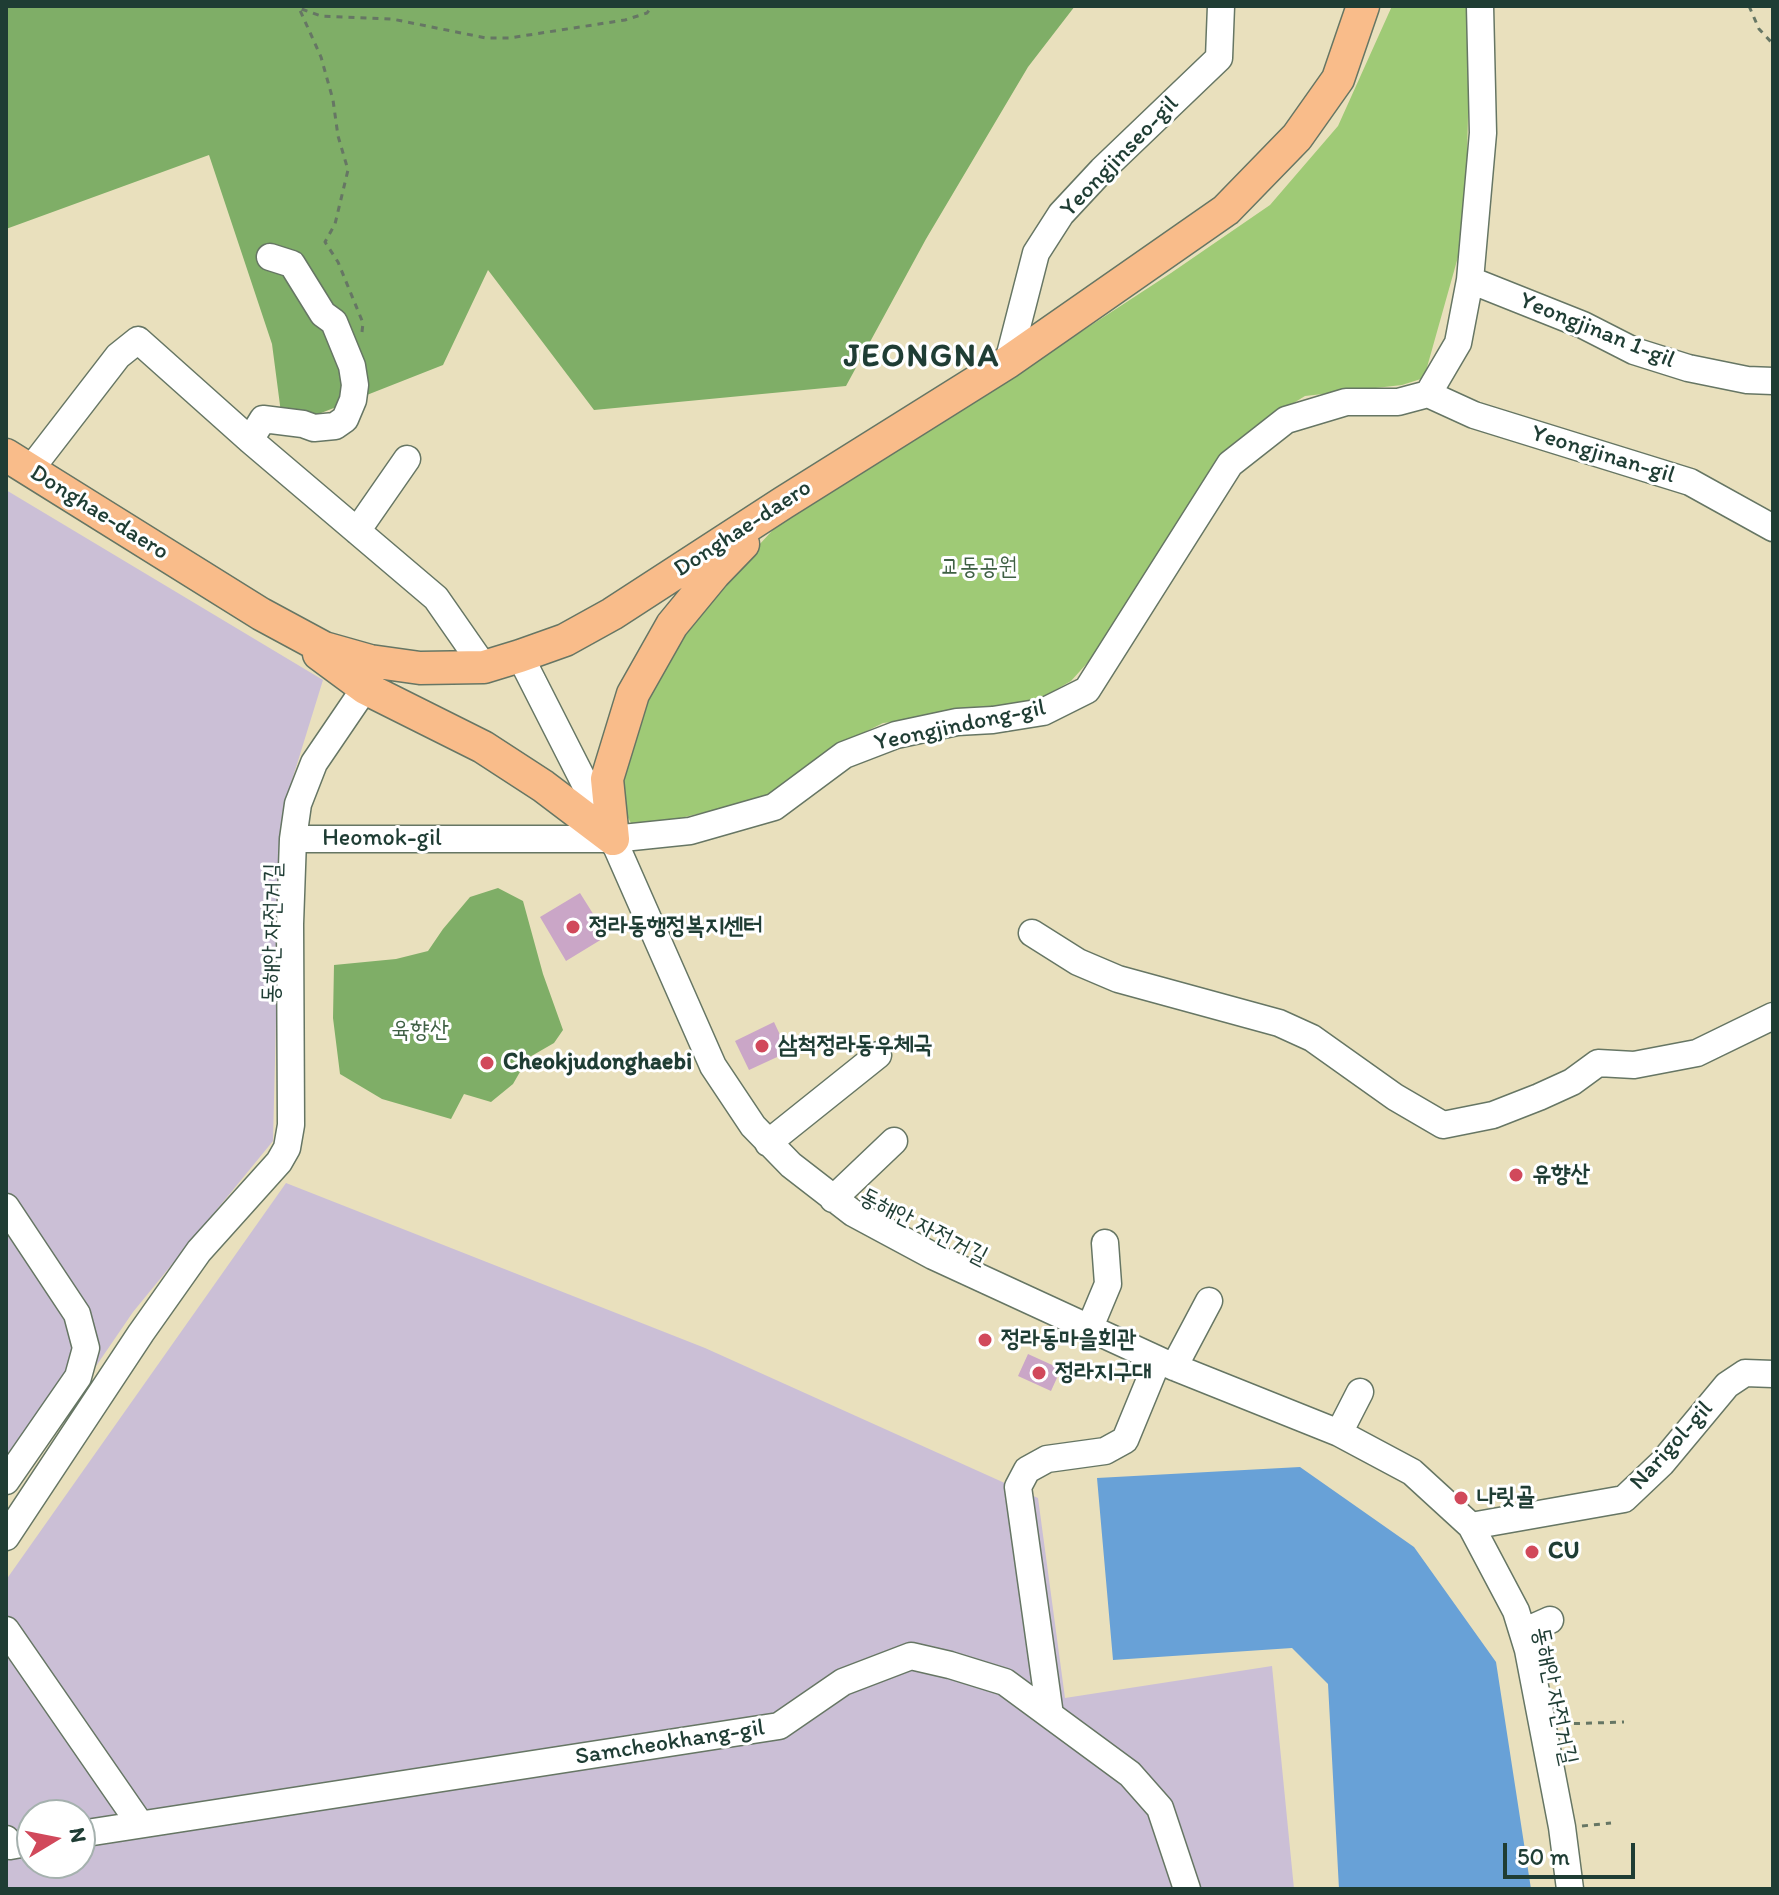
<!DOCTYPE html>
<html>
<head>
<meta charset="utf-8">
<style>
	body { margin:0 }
	#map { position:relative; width:1779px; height:1895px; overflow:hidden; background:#e9e0bd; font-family:Itim,sans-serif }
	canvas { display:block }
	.frame { position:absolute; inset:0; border:8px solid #1f3d34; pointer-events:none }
	.north { position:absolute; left:16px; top:1799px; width:80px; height:80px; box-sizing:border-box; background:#fff; border:2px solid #a5b1ae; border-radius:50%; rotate:80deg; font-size:22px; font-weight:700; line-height:32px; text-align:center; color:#1f3d34 }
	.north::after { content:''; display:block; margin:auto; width:28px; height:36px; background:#d1495b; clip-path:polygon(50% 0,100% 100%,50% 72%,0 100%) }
	.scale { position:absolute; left:1503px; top:1843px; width:132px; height:36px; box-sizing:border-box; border:4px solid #1f3d34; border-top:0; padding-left:10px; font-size:24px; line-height:28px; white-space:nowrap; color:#1f3d34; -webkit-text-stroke:6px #fff; paint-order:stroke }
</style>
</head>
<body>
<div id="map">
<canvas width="1779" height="1895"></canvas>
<div class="frame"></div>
<div class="north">N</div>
<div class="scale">50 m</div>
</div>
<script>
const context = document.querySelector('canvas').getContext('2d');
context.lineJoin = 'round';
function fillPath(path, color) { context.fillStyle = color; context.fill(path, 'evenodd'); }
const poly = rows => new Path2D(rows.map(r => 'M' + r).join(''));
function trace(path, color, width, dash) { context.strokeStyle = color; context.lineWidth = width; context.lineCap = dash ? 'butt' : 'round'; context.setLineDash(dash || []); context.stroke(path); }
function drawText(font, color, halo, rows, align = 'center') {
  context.font = font + ' Itim,"Poor Story",sans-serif'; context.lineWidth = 6; context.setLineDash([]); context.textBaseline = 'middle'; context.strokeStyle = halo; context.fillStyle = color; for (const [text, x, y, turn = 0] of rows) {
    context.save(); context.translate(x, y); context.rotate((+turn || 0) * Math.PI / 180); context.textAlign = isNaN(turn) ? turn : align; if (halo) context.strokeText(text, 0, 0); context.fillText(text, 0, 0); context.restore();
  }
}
const industrial = poly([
	[6,490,323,680,289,790,280,858,273,1141,133,1312,6,1498],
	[286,1183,705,1348,1038,1498,1065,1698,1272,1666,1294,1889,6,1889,6,1580],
	[32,1815,80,1815,80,1863,32,1863]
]);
const green = poly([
	[1392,6,1467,6,1470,40,1465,232,1424,378,1402,385,1305,396,1266,420,1099,650,1071,681,1024,708,883,723,833,748,769,797,634,829,619,800,636,717,683,627,783,519,943,422,1171,273,1270,205,1338,126]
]);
const forest = poly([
	[6,6,1075,6,1028,67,926,239,846,386,594,410,488,270,443,365,283,428,272,344,209,155,6,229],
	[498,888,523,901,543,974,563,1030,554,1043,528,1058,513,1084,491,1102,464,1094,451,1119,382,1099,340,1074,333,1018,334,965,396,959,428,951,443,929,470,897]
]);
const water = poly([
	[1300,1467,1414,1547,1496,1662,1531,1889,1339,1889,1328,1684,1292,1648,1113,1660,1097,1478]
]);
const building = poly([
	[580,893,607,936,566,961,540,917],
	[774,1022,788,1052,749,1070,735,1041],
	[1028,1354,1061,1369,1051,1391,1018,1376]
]);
const path = poly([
	[1749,6,1759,29,1773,44],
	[362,332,363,323,338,262,325,242,335,224,348,170,338,136,333,100,321,57,299,8,321,16,392,19,486,38,509,38,625,20,647,13,652,6],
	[1562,1724,1624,1722],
	[1582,1826,1611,1823]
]);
const minor = poly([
	[1470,280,1483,133,1480,6],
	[1008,362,1036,253,1061,214,1102,170,1219,58,1221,6],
	[1428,394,1458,343,1470,280,1583,325,1634,351,1688,368,1747,380,1773,381],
	[1428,394,1474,415,1690,482,1773,528],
	[250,440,263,419,303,424,314,428,335,426,345,419,353,400,355,385,352,366,334,322,323,314,292,264,270,257],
	[30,470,118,356,138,340,250,440,436,598,484,667],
	[357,531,407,459],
	[520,656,613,839,713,1066,753,1126,791,1165,853,1213,933,1256,1174,1367,1339,1433,1412,1472,1471,1526,1516,1611,1528,1650,1562,1827,1570,1889],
	[293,839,298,804,314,763,365,688],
	[1032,933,1078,962,1118,979,1279,1023,1312,1038,1395,1097,1443,1125,1493,1115,1539,1097,1572,1082,1598,1063,1634,1065,1697,1053,1773,1016],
	[768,1143,878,1055],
	[833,1199,894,1141],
	[6,1207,77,1314,86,1348,78,1377,6,1481],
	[1090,1327,1108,1284,1105,1243],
	[1174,1367,1209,1301],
	[1339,1433,1360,1392],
	[1471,1526,1624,1499,1662,1463,1727,1385,1745,1373,1773,1374],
	[6,1537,141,1333,199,1251,279,1162,287,1148,291,1125,290,924,293,839,613,839,690,831,774,807,844,755,896,735,957,722,993,720,1043,712,1087,690,1230,464,1286,420,1346,402,1398,402,1428,394],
	[6,1630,140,1824],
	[1523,1632,1550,1620],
	[1050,1715,1018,1487,1027,1470,1047,1459,1105,1451,1125,1440,1158,1360],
	[80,1834,779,1726,843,1682,911,1656,950,1665,1005,1682,1130,1774,1160,1808,1187,1889],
	[6,1839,10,1846,32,1842]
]);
const major = poly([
	[6,455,261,614,324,648,370,661,420,668,484,667,520,656,565,640,612,614,783,503,1008,362,1226,210,1297,137,1338,79,1363,6],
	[319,654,365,688,483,747,543,786,613,839],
	[613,839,607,779,633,694,672,625,714,574,743,544]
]);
const markers = [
	[573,927,8,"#d1495b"],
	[762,1046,8,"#d1495b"],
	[487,1063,8,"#d1495b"],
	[1516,1175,8,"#d1495b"],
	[985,1340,8,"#d1495b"],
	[1039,1373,8,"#d1495b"],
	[1461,1498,8,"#d1495b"],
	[1532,1552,8,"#d1495b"]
];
const streetNames = [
	["Yeongjinseo-gil",1120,157,-46],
	["Yeongjinan 1-gil",1597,331,22],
	["Yeongjinan-gil",1603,455,17],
	["Donghae-daero",99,513,32],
	["Donghae-daero",743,529,-33],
	["Yeongjindong-gil",960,726,-12],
	["Heomok-gil",382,839],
	["동해안 자전거길",273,933,-89],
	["동해안 자전거길",923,1227,27],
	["Narigol-gil",1672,1446,-48],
	["동해안 자전거길",1554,1696,78],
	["Samcheokhang-gil",670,1743,-9]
];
const parkNames = [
	["교동공원",979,568],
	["육향산",420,1031]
];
const poiNames = [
	["정라동행정복지센터",589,927],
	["삼척정라동우체국",778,1046],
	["Cheokjudonghaebi",503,1063],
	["유향산",1532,1175],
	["정라동마을회관",1001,1340],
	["정라지구대",1055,1373],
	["나릿골",1477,1498],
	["CU",1548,1552]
];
const districtNames = [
	["JEONGNA",922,358]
];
fillPath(industrial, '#cbbfd6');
fillPath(green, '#9fca76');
fillPath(forest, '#7fae67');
fillPath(water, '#68a1d7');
fillPath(building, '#caa6c7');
trace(minor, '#667664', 29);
trace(major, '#667664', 35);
trace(path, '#667664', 3, [6, 6]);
trace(minor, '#fff', 26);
trace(major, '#f9bc8a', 32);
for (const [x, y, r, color] of markers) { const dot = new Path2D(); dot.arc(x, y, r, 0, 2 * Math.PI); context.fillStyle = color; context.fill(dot); trace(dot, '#fff', 3); }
drawText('24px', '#1f3d34', '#fff', streetNames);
drawText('24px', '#3f6044', '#fff', parkNames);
drawText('bold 24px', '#1f3d34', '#fff', poiNames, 'left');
context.letterSpacing = '2px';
drawText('bold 32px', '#1f3d34', '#fff', districtNames);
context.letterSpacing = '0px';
</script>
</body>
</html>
